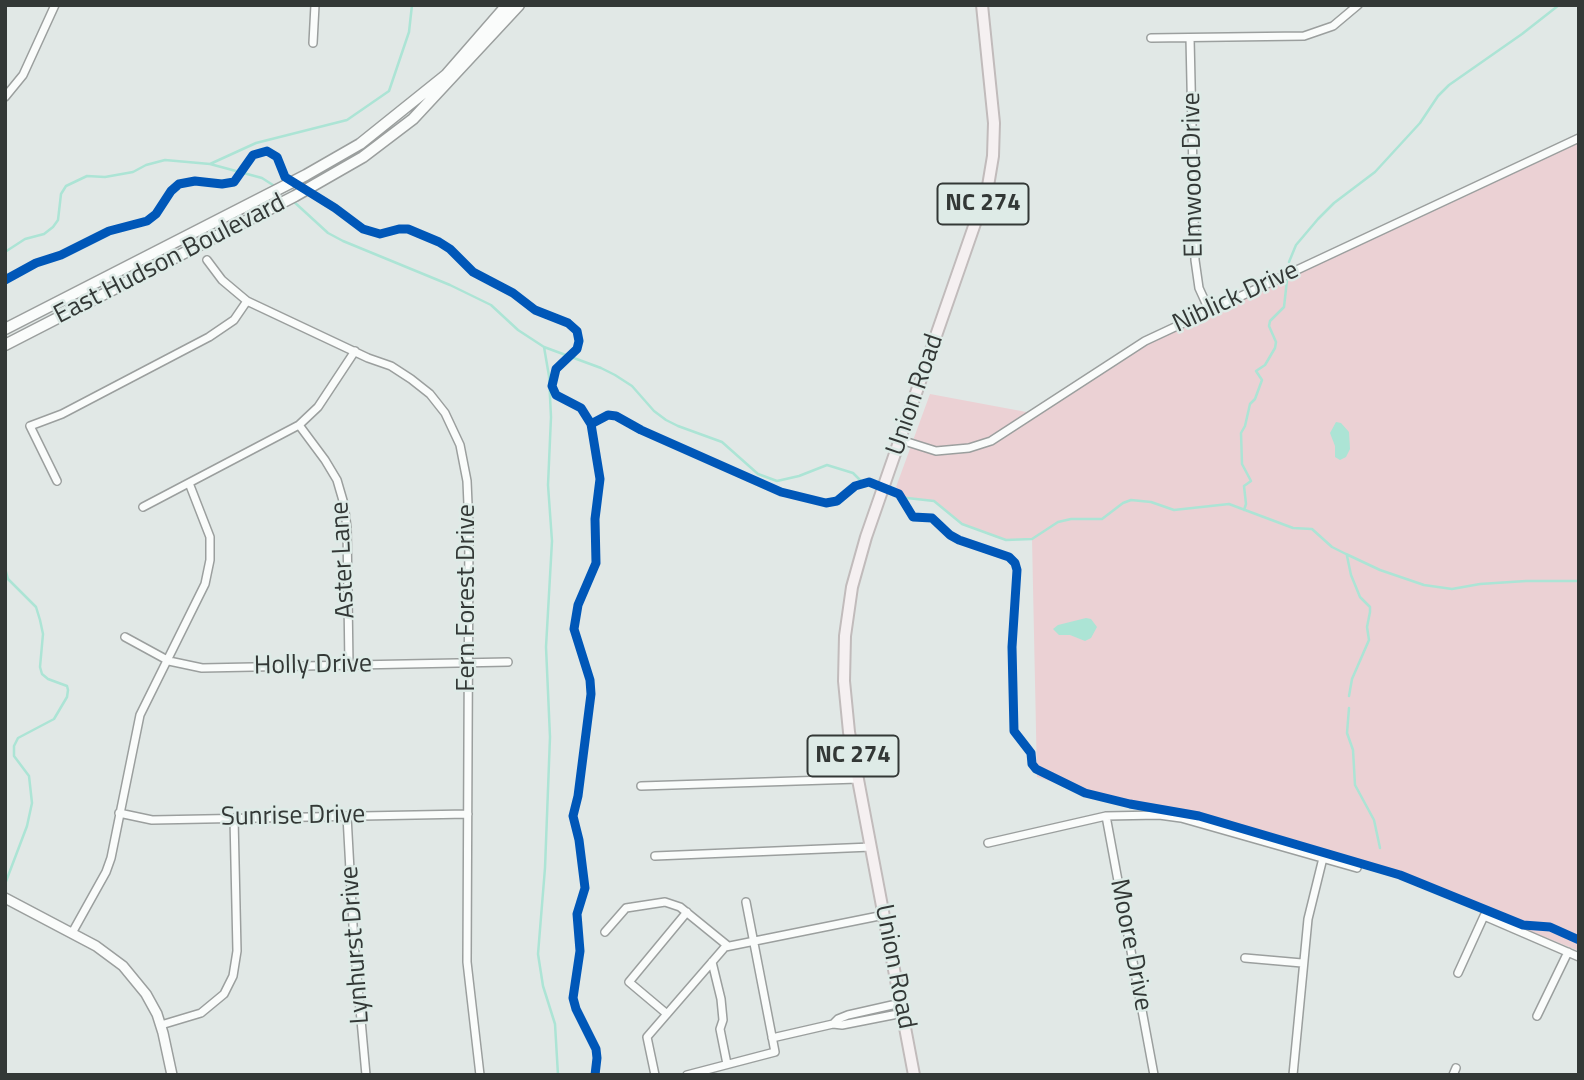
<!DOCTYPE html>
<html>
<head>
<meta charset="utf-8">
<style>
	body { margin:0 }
	#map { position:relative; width:1584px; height:1080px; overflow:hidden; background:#e1e8e6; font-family:"Titillium Web",sans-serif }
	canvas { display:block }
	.frame { position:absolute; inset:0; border:7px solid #333836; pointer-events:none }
</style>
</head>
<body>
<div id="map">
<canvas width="1584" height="1080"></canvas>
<div class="frame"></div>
</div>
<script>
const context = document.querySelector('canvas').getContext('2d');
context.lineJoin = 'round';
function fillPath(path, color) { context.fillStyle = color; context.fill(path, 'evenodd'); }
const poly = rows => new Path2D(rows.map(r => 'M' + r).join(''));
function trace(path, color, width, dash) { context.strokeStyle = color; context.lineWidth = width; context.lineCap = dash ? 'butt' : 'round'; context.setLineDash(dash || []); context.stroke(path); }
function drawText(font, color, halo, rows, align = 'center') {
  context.font = font + ' "Titillium Web",sans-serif'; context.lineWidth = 5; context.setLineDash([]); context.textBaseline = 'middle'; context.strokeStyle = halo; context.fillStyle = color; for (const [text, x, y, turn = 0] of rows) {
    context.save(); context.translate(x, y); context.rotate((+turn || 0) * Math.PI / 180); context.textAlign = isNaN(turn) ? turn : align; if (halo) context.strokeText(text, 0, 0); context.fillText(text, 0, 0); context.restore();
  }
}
const green = poly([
	[1579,142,1579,951,1404,880,1184,816,1143,810,1037,777,1032,539,1006,540,997,538,962,524,934,501,908,499,896,487,930,394,1037,414,1147,343]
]);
const water = poly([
	[1336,422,1341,423,1349,432,1350,449,1346,457,1340,460,1335,457,1335,446,1330,433],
	[1086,618,1091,619,1097,627,1091,638,1085,641,1070,635,1059,635,1053,629,1058,625]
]);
const stream = poly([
	[210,164,256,143,347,120,389,91,409,32,412,5],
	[292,200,328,233,343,241,450,285,491,305,518,330,544,347,601,368,615,375,632,386,654,411,666,420,678,426,722,442,758,474,777,481,799,476,827,465,853,473,866,486],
	[5,252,25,239,44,234,53,227,58,220,61,194,66,186,87,176,105,177,133,172,146,165,165,160,210,164,262,178,276,187],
	[1289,262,1296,245,1318,219,1334,203,1375,172,1420,123,1438,96,1449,85,1522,34,1559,5],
	[544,347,549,376,551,417,548,485,552,541,546,647,550,737,545,868,538,954,543,986,555,1024,558,1075],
	[898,497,934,501,962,524,1006,540,1032,539,1058,522,1071,519,1102,519,1123,503,1131,500,1151,502,1174,510,1229,504,1293,528,1312,529,1332,547,1346,554,1380,570,1424,585,1452,589,1480,584,1526,581,1579,581],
	[1244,510,1246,504,1244,486,1251,481,1242,464,1241,433,1245,426,1250,404,1255,399,1262,380,1256,371,1265,365,1275,348,1276,342,1269,326,1270,321,1284,307,1287,280],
	[1347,556,1351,575,1360,597,1370,607,1370,612,1367,627,1369,640,1352,679,1349,696],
	[5,568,8,579,36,607,40,620,43,634,40,667,42,674,48,679,67,686,68,690,67,697,54,719,18,738,14,746,14,756,29,776,32,803,27,826,5,884],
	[1349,708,1347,733,1353,750,1355,785,1374,820,1380,848]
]);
const minor = poly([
	[1151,38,1304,36,1333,26,1358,5],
	[1190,38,1195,260,1199,288,1209,310],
	[313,43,315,5],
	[5,97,23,75,55,5],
	[207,260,222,280,247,301,368,358,391,366,411,379,430,394,445,413,460,445,467,481,469,528,467,962,480,1075],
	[299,425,325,460,337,480,344,504,347,528,349,666],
	[901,440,936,451,969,448,991,441,1145,341,1579,138],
	[57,481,30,426,62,414,209,337,234,320,247,301],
	[143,507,299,425,318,407,355,351],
	[125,637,169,661,202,668,508,662],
	[641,786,858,779],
	[119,813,152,820,468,814],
	[347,816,354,943,366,1075],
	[1106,816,1154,1075],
	[988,843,1106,816,1159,815,1181,818,1357,868],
	[655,856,871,847],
	[605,932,626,908,665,902,680,907,728,946],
	[72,933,106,872,111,858,140,715,205,584,210,560,210,537,189,483],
	[1245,958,1302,963],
	[712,962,721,999,723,1020,720,1029,727,1064],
	[1458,973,1484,916,1579,957],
	[667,1014,629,982,687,912],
	[1537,1016,1568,952],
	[833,1024,838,1019,848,1015,901,1003],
	[161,1025,201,1013,224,994,233,976,237,951,234,818],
	[772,1038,833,1024,842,1025,903,1013],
	[655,1075,647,1037,725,947,884,915],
	[687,1075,775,1052,746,902],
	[1293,1075,1308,919,1323,858],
	[1453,1075,1456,1068]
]);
const tertiary = poly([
	[5,898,96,946,123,966,146,994,157,1014,163,1033,172,1075]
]);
const secondary = poly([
	[5,329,306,175,360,144,446,75,507,5],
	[5,345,295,196,363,157,413,119,519,5]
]);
const primary = poly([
	[914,1075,849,732,844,681,845,636,852,587,866,537,988,186,993,156,994,123,982,5]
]);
const cycleway = poly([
	[5,280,36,263,61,255,109,231,147,221,156,214,171,191,179,184,195,181,222,184,234,182,253,155,267,151,277,157,285,177,335,208,363,229,380,234,399,229,408,229,439,242,450,249,473,272,513,293,535,310,568,323,577,331,579,341,577,349,556,369,552,386,556,395,581,408,591,424,600,479,595,519,596,563,578,605,574,629,590,680,591,694,578,796,573,816,579,840,585,888,577,914,580,951,573,998,576,1009,596,1049,597,1058,595,1075],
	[591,424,608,415,616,416,641,430,781,492,826,503,837,501,855,486,869,482,899,494,913,517,932,518,950,535,959,540,1009,557,1015,563,1017,570,1012,647,1014,731,1031,753,1032,764,1036,769,1085,793,1130,804,1199,816,1400,875,1523,925,1550,927,1579,940]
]);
const shields = [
	[983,204,91],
	[853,756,91]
];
const shieldNames = [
	["NC 274",983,204],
	["NC 274",853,756]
];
const streetNames = [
	["Elmwood Drive",1194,175,-91],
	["East Hudson Boulevard",170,260,-27],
	["Niblick Drive",1236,298,-25],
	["Union Road",916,395,-71],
	["Aster Lane",344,560,-93],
	["Fern Forest Drive",468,598,-90],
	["Holly Drive",313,666,-1],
	["Sunrise Drive",293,817,-1],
	["Lynhurst Drive",356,945,-94],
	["Moore Drive",1130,945,79],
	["Union Road",894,967,79]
];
fillPath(green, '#ebd1d4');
fillPath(water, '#ace4d5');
trace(stream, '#ace4d5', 2.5);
trace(minor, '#9b9f9e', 10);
trace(tertiary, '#9b9f9e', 12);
trace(secondary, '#9b9f9e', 13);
trace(primary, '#c1bbbb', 14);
trace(minor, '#fafcfb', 7);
trace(tertiary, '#fafcfb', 9);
trace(secondary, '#fafcfb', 10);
trace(primary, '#f5f0f1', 10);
trace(cycleway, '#0057b8', 9);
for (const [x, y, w] of shields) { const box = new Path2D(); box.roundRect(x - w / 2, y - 20.5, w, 41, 5); context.fillStyle = '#deebe7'; context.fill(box); trace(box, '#333836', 2); }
drawText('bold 24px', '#333836', null, shieldNames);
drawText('26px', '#333836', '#deebe7', streetNames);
</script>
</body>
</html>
